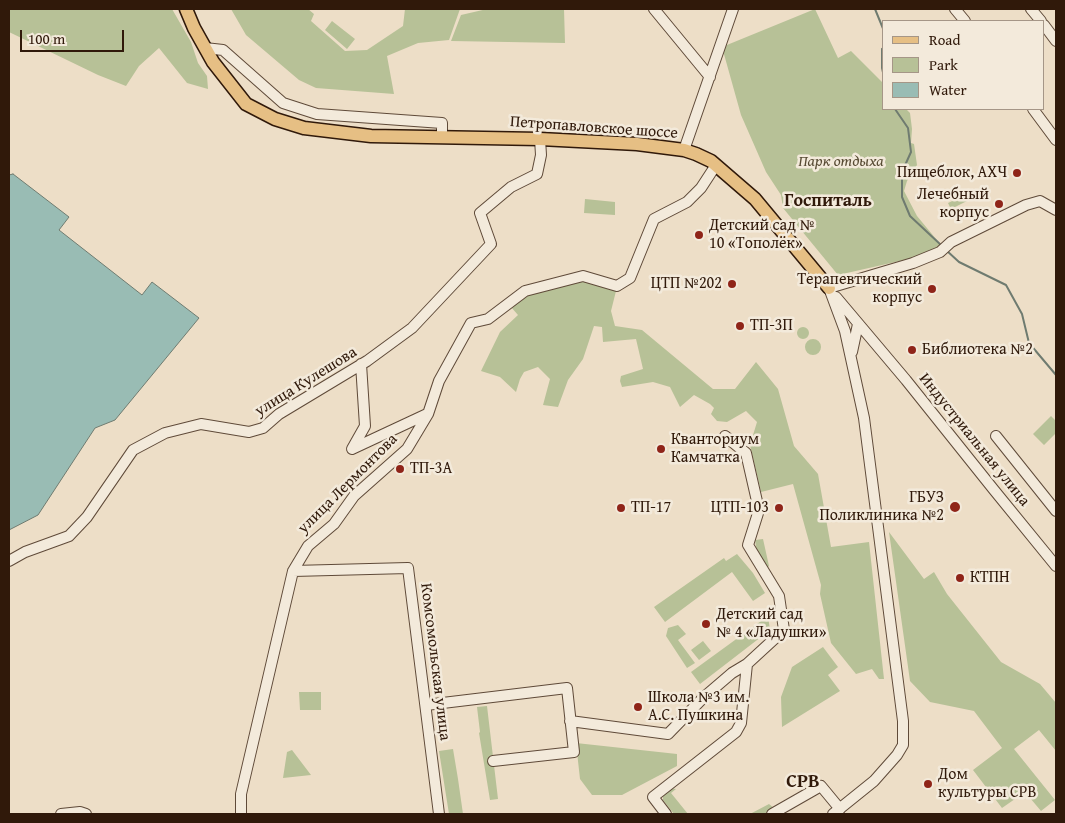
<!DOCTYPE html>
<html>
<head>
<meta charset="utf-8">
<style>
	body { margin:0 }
	#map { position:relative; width:1065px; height:823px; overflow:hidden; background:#eddec7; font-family:"Gentium Book Plus",serif }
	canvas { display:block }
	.frame { position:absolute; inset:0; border:10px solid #30190a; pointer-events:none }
	.legend { position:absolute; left:882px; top:20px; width:162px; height:90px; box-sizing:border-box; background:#f3eadb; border:1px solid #a59687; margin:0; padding:6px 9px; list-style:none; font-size:15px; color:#30190a }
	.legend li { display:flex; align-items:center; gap:10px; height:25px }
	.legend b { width:25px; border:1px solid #a59687 }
	.scale { position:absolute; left:20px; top:30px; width:104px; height:22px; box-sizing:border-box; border:2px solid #30190a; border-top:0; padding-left:6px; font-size:15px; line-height:18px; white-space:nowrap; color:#30190a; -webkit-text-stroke:4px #f3eadb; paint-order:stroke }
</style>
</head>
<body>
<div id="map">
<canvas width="1065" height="823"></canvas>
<div class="frame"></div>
<ul class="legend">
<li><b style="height:6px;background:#e6bf84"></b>Road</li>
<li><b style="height:14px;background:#b7c197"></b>Park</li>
<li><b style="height:14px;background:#99bcb4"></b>Water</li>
</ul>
<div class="scale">100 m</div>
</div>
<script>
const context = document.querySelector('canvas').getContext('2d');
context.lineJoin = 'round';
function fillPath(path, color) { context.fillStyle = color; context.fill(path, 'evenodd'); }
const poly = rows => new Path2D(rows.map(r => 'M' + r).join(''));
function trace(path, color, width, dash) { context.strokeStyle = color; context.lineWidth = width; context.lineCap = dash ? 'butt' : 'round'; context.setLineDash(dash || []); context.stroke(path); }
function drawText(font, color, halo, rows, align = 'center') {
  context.font = font + ' "Gentium Book Plus",serif'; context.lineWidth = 5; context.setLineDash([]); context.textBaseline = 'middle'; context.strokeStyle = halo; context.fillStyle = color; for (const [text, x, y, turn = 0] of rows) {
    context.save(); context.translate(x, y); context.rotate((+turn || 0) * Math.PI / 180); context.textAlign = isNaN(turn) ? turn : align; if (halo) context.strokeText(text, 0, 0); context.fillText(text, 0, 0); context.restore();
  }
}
const green = poly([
	[9,9,172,9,191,42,198,63,207,76,208,89,187,83,159,48,139,66,126,86,98,75,9,32],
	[231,9,308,9,314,14,311,21,345,51,367,50,403,26,405,9,460,9,449,40,418,43,387,56,394,94,316,88,299,80,246,35],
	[487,9,564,9,565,43,451,41,461,15],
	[815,9,838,58,851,51,884,84,884,109,906,109,910,113,912,129,911,143,914,144,917,165,907,181,904,191,917,216,941,245,930,251,913,258,838,275,783,208,781,195,766,172,741,115,722,47],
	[332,21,355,39,347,49,325,30],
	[987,185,989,190,951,209,948,203],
	[585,199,615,202,615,215,584,213],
	[584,281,616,291,611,311,615,326,642,330,713,389,735,389,756,362,778,389,794,446,818,474,831,547,869,542,884,679,879,679,872,669,856,674,831,643,820,594,821,585,793,484,761,492,750,445,757,422,746,411,727,422,717,421,711,414,714,408,710,404,694,395,680,407,670,387,653,382,622,387,620,381,621,376,643,369,636,339,603,342,602,327,594,326,583,359,568,380,558,407,543,405,550,379,538,367,524,372,520,379,516,392,500,377,481,371,500,332,518,315,511,307,528,295],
	'797 333a6 6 0 1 1 12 0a6 6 0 1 1-12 0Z',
	'805 347a8 8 0 1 1 16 0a8 8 0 1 1-16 0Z',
	[1051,416,1056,421,1056,433,1044,445,1033,434],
	[889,532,924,579,934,572,947,594,1001,662,1040,684,1056,703,1056,751,1039,730,1014,749,1055,800,1041,811,1025,792,1002,808,973,770,1002,748,974,711,930,702,910,681],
	[763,539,769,566,767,568,757,553,755,540],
	[737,554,753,573,765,593,753,601,732,572,665,622,654,607,724,558,726,561],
	[768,616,770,630,700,684,691,672],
	[678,625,686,634,678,640,695,663,687,668,666,636,668,628],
	[703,641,711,651,699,660,691,650],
	[823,647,838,667,828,675,840,691,782,727,781,697,792,667],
	[299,692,321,692,321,710,300,710],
	[487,706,498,799,490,800,479,733,480,732,477,707],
	[576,743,677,754,677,766,622,795,592,795,580,779],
	[453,749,458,779,463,814,449,814,439,751],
	[292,750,311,775,283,778,287,752],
	[670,788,676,789,671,793,688,814,674,814,663,800,663,795],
	[769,804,775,809,766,814,750,814]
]);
const water = poly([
	[13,174,69,217,59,230,142,295,152,282,199,318,115,420,95,428,38,515,9,530,9,175,13,174]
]);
const stream = poly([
	[875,9,884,31],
	[884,48,882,49,882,68,884,77],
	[895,109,908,128,911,152,902,172,902,197,910,216,941,245],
	[946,250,959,262,1006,285,1022,314,1029,343,1056,375]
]);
const minor = poly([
	[654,9,710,77],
	[955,9,965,21],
	[1031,9,1041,21],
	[1044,25,1056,41],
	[205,48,223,50,283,103,317,114,442,123,442,138],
	[1033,109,1056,140],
	[684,150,733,9],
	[829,288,845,331,864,418,903,721,903,745,897,755,874,781,833,814],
	[829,288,913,263,940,252,951,242,1026,205,1040,201,1056,210],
	[836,297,906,380,994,490,1056,566],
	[852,352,858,324],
	[361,364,365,426,352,449,427,414],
	[996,436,1056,511],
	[9,561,25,552,69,536,87,517,133,450,165,433,201,424,249,432,263,428,279,414,367,361,412,328,491,244,480,213,511,187,537,174,541,155,540,139],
	[293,571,408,568,439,814],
	[426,705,567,688,574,752,493,761],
	[570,721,668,734,704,697,732,673,747,664,784,630,779,596,748,545,759,510,746,453,725,436],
	[61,814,80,812,86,814],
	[241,814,241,794,293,571,308,546,334,524,354,496,407,449,428,414,439,381,471,323,488,319,525,291,583,276,617,286,630,278,654,219,687,202,701,188,716,165],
	[666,814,653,797,736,732,741,723,747,664],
	[772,814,821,786,840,809]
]);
const major = poly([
	[186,9,194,28,213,62,246,104,275,119,304,128,371,136,540,139,637,144,684,150,696,154,711,161,755,199,829,288]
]);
const markers = [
	[1017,173,5,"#8f2418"],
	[999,204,5,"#8f2418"],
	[699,235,5,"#8f2418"],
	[732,284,5,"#8f2418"],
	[932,289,5,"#8f2418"],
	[740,326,5,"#8f2418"],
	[912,350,5,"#8f2418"],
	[661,449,5,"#8f2418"],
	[400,469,5,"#8f2418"],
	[955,507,6,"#8f2418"],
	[621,508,5,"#8f2418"],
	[779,508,5,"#8f2418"],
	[960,578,5,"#8f2418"],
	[706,624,5,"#8f2418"],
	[638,707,5,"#8f2418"],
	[928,784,5,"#8f2418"]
];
const streetNames = [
	["Петропавловское шоссе",594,128,4],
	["улица Кулешова",306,382,-32],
	["Индустриальная улица",974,440,51],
	["улица Лермонтова",348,484,-45],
	["Комсомольская улица",435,662,83]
];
const parkNames = [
	["Парк отдыха",841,162]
];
const poiNames = [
	["Пищеблок, АХЧ",1007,173,"right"],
	["Лечебный",989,195,"right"],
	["корпус",989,213,"right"],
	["Детский сад №",709,226],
	["10 «Тополёк»",709,244],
	["Терапевтический",922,280,"right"],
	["корпус",922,298,"right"],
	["ЦТП №202",722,284,"right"],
	["ТП-3П",750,326],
	["Библиотека №2",922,350],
	["Кванториум",671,440],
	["Камчатка",671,458],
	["ТП-3А",410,469],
	["ГБУЗ",944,498,"right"],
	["Поликлиника №2",944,516,"right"],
	["ТП-17",631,508],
	["ЦТП-103",769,508,"right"],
	["КТПН",970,578],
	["Детский сад",716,615],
	["№ 4 «Ладушки»",716,633],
	["Школа №3 им.",648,698],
	["А.С. Пушкина",648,716],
	["Дом",938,775],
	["культуры СРВ",938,793]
];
const neighbourhoodNames = [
	["Госпиталь",828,201]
];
const quarterNames = [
	["СРВ",803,782]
];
fillPath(green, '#b7c197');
fillPath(water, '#99bcb4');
trace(water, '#6f7b70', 1);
trace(stream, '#6f7b70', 2);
trace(minor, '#5f4a39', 12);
trace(major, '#30190a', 15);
trace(minor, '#f3eadb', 10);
trace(major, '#e6bf84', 12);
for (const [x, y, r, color] of markers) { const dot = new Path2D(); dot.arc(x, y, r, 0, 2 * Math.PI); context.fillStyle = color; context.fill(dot); trace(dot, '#f3eadb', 2); }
drawText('16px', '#30190a', '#f3eadb', streetNames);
drawText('italic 16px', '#584b34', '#f3eadb', parkNames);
drawText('16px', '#30190a', '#f3eadb', poiNames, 'left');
drawText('bold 18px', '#30190a', '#f3eadb', neighbourhoodNames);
drawText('bold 19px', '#30190a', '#f3eadb', quarterNames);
</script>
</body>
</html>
